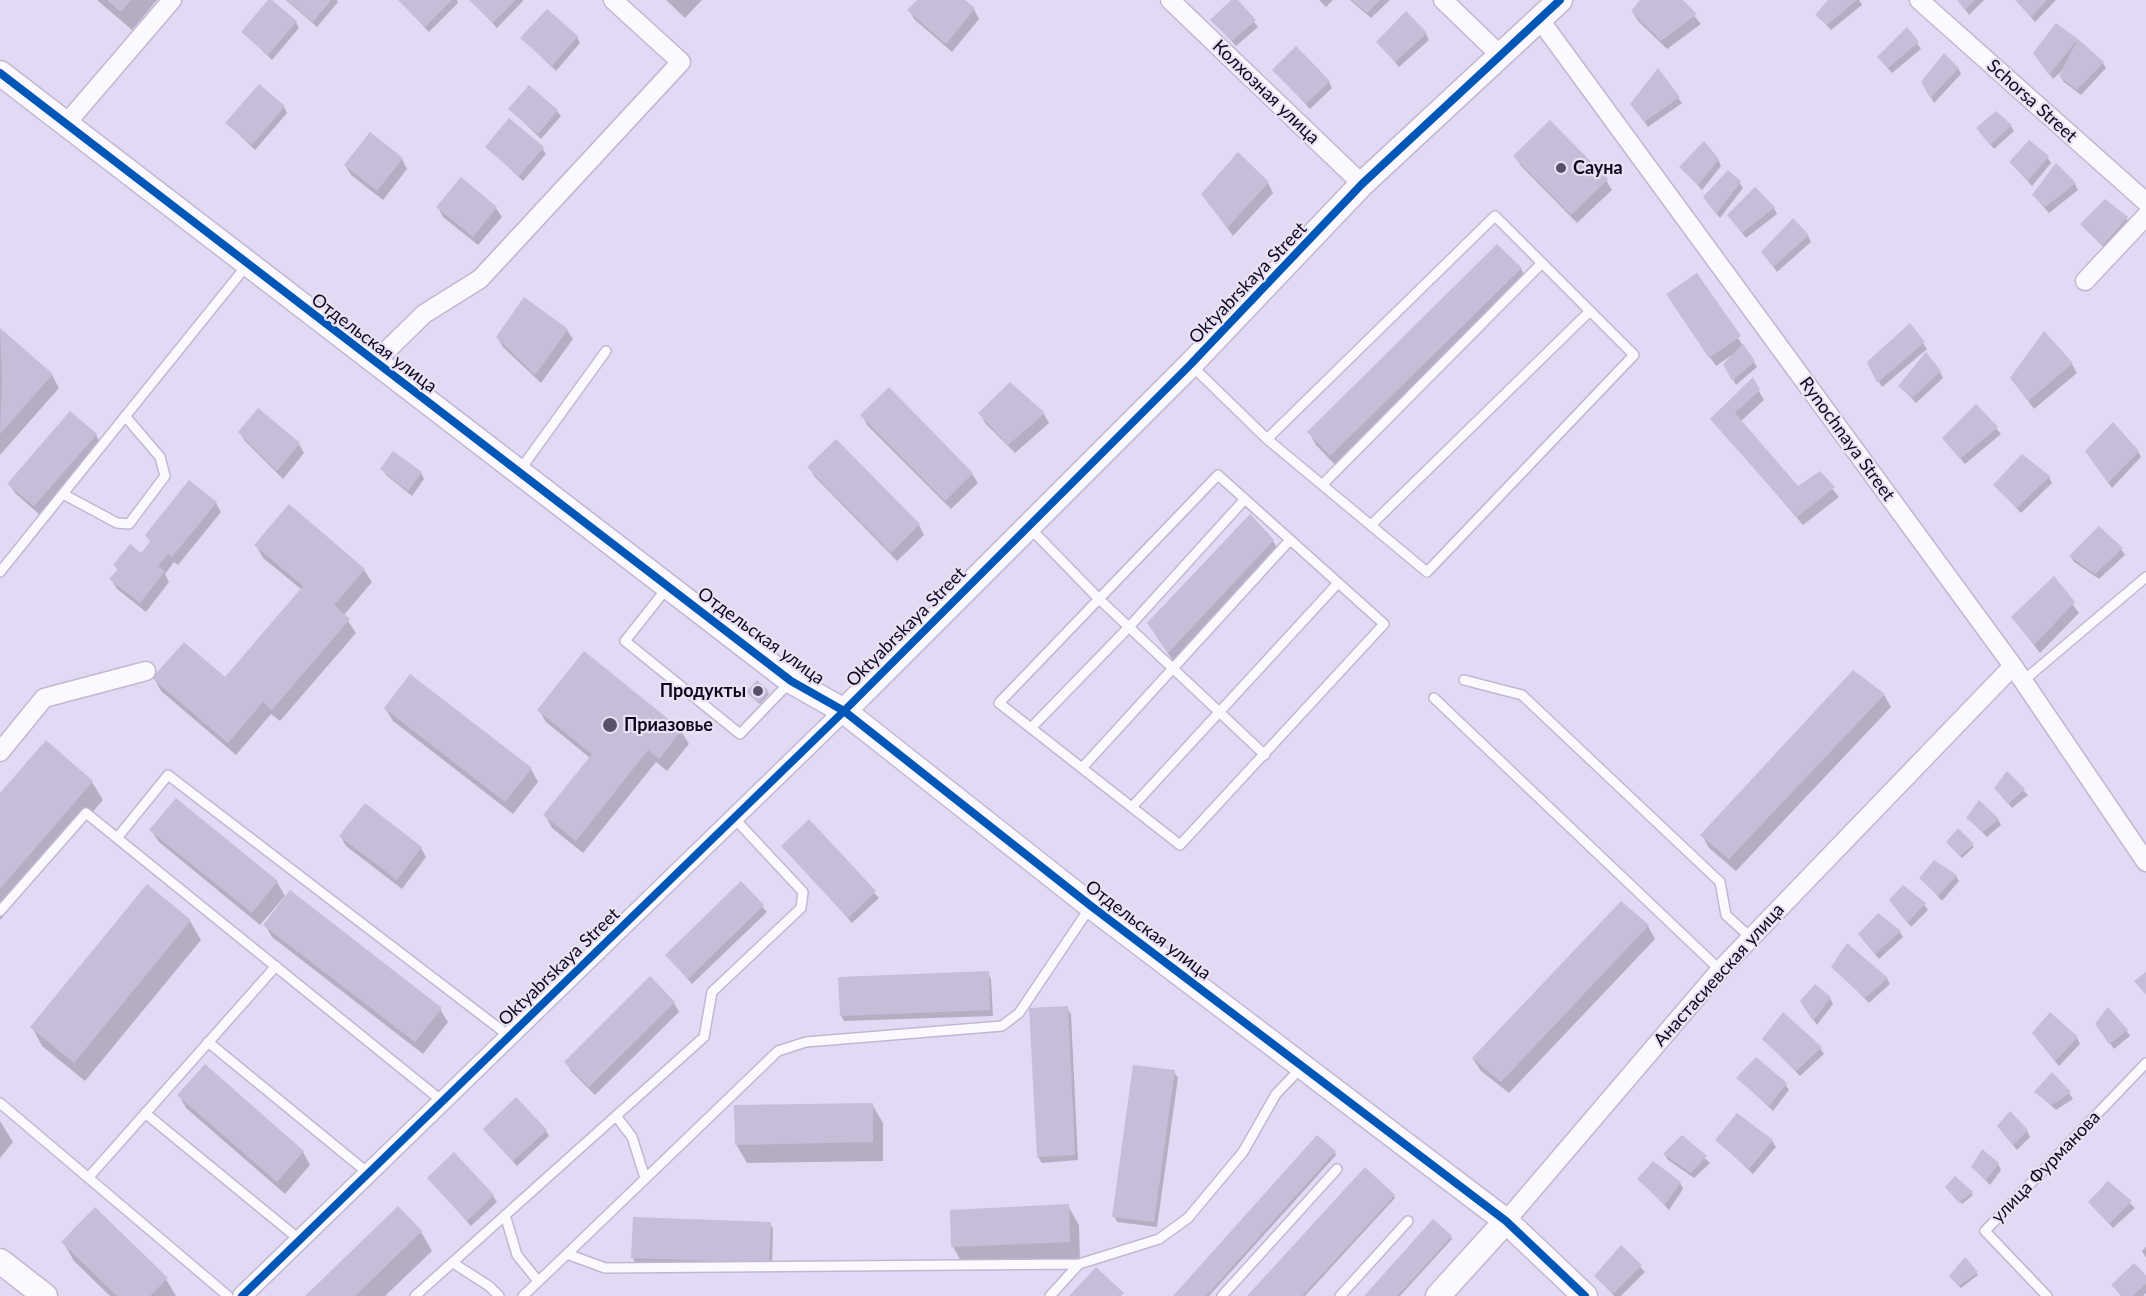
<!DOCTYPE html>
<html>
<head>
<meta charset="utf-8">
<style>
	body { margin:0 }
	canvas { display:block; background:#e2daf4 }
</style>
</head>
<body>
<canvas width="2146" height="1296"></canvas>
<script>
const context = document.querySelector('canvas').getContext('2d');
context.lineJoin = 'round';
function fillPath(path, color) { context.fillStyle = color; context.fill(path, 'evenodd'); }
const poly = rows => new Path2D(rows.map(r => 'M' + r).join(''));
function trace(path, color, width, dash) { context.strokeStyle = color; context.lineWidth = width; context.lineCap = dash ? 'butt' : 'round'; context.setLineDash(dash || []); context.stroke(path); }
function drawText(font, color, halo, rows, align = 'center') {
  context.font = font + ' Lato,sans-serif'; context.lineWidth = 4.5; context.setLineDash([]); context.textBaseline = 'middle'; context.strokeStyle = halo; context.fillStyle = color; for (const [text, x, y, turn = 0] of rows) {
    context.save(); context.translate(x, y); context.rotate((+turn || 0) * Math.PI / 180); context.textAlign = isNaN(turn) ? turn : align; if (halo) context.strokeText(text, 0, 0); context.fillText(text, 0, 0); context.restore();
  }
}
const shadow = poly([
	[97,0,157,0,132,30],
	[286,0,337,0,338,2,317,27],
	[399,0,457,0,458,3,429,32],
	[471,0,523,0,523,1,497,28],
	[666,0,702,0,685,18],
	[919,0,963,0,974,9,979,19,952,52,914,19,909,10],
	[1233,0,1236,0,1258,27,1236,46,1212,20],
	[1319,0,1333,0,1326,7],
	[1350,0,1390,0,1371,18],
	[1642,0,1681,0,1701,24,1667,49,1638,21,1632,11],
	[1830,0,1859,0,1862,5,1831,30,1817,15],
	[1958,0,1984,0,1969,15],
	[2016,0,2056,0,2035,22],
	[296,22,299,28,272,60,243,32],
	[2056,25,2103,63,2106,68,2081,95,2064,82,2060,76,2065,68,2053,79,2039,59],
	[1907,29,1921,49,1892,73,1883,63],
	[1426,34,1429,40,1399,67,1378,42],
	[577,37,580,43,556,71,522,38],
	[1958,68,1961,74,1934,103,1923,82],
	[1274,70,1329,82,1332,88,1310,109],
	[1678,98,1682,103,1648,127,1632,104],
	[284,107,287,113,255,150,227,123],
	[510,109,557,111,561,116,541,139],
	[2011,126,2014,131,1994,149,1978,129],
	[487,147,542,148,546,154,523,181],
	[1515,157,1606,180,1612,190,1577,223,1521,166],
	[2047,157,2051,163,2032,186,2011,163],
	[402,159,407,169,383,200,351,175,345,165],
	[1718,159,1721,166,1702,190,1681,167],
	[1739,182,1743,188,1720,218,1708,203],
	[1268,183,1273,193,1233,236,1203,194],
	[2075,184,2078,190,2049,213,2033,195],
	[438,207,496,208,502,217,478,245,443,217],
	[1774,208,1777,214,1746,238,1729,216],
	[2126,218,2130,224,2107,250,2081,225],
	[1808,236,1811,242,1777,272,1763,253],
	[1497,246,1521,269,1529,282,1338,468,1316,445,1309,432],
	[1697,275,1757,367,1736,385,1725,365,1732,355,1716,366,1673,304],
	[0,330,52,375,59,388,0,455],
	[567,330,573,339,541,383,503,347,497,337],
	[1923,343,1927,349,1882,387,1868,363],
	[2072,364,2077,373,2034,409,2018,387],
	[1940,372,1943,378,1916,403,1900,386],
	[1752,379,1764,400,1740,422,1798,488,1819,473,1839,497,1803,525,1712,419],
	[1976,406,2001,434,1965,464,1948,444],
	[980,413,1044,414,1049,423,1015,453,985,423],
	[862,415,972,474,978,483,951,509,867,425],
	[240,432,299,444,304,453,283,479,245,441],
	[96,435,101,444,40,515,15,493,9,484],
	[836,441,919,525,924,535,897,561,814,476,809,467],
	[2138,451,2141,457,2112,488,2090,457],
	[382,469,421,473,424,479,412,496,386,475],
	[2049,477,2052,483,2021,513,1995,485],
	[216,503,221,512,178,565,174,562,165,574,169,582,146,612,117,589,111,579,118,571,115,565,142,555,151,543,146,535],
	[1250,517,1273,541,1281,554,1176,665,1156,636],
	[256,545,364,570,372,582,344,615,356,633,280,721,271,714,236,755,161,691,154,678,225,679,302,590,263,558],
	[2121,549,2125,555,2099,579,2074,562,2071,557],
	[2053,578,2079,613,2040,653,2013,618],
	[584,653,681,731,689,744,667,771,656,762,583,853,552,828,545,815,590,758,546,722,539,710],
	[768,692,769,694,760,704,749,694],
	[1884,695,1891,707,1736,871,1709,848,1702,835],
	[385,708,531,769,538,782,513,814,393,721],
	[2007,774,2028,795,2012,808,2000,794],
	[92,782,103,800,0,920,0,795],
	[176,800,277,882,285,896,260,925,159,842,151,830],
	[1968,818,1998,820,2001,825,1987,837],
	[809,822,879,898,852,923,783,846],
	[1958,830,1974,847,1962,858,1949,845],
	[341,837,421,848,426,857,402,889,346,846],
	[1956,876,1959,881,1942,901,1921,878],
	[741,884,767,912,692,984,667,955],
	[1621,903,1648,926,1655,939,1509,1093,1481,1071,1473,1059],
	[1924,904,1928,910,1911,927,1895,906],
	[190,921,201,940,85,1081,42,1046,32,1027],
	[265,925,440,1009,448,1022,423,1054,272,937],
	[1900,932,1903,937,1879,959,1863,940],
	[1833,967,1887,979,1890,984,1869,1003],
	[988,973,991,979,993,1016,844,1021,841,1015],
	[1830,998,1833,1004,1817,1025,1805,1007],
	[674,1003,679,1012,595,1095,571,1071,566,1062],
	[1067,1008,1071,1014,1078,1160,1042,1163,1038,1157],
	[2101,1030,2126,1030,2130,1036,2114,1049],
	[2077,1038,2080,1044,2059,1066,2037,1039],
	[1764,1039,1820,1048,1824,1054,1800,1076],
	[205,1066,303,1152,310,1165,285,1194,186,1108,179,1095],
	[1174,1072,1178,1078,1157,1227,1117,1222,1114,1216],
	[1738,1078,1785,1084,1789,1090,1773,1111],
	[2036,1092,2069,1093,2073,1099,2056,1110],
	[872,1104,883,1123,883,1161,747,1163,736,1144],
	[0,1121,13,1142,0,1158],
	[484,1130,546,1131,549,1136,517,1166],
	[2027,1131,2030,1137,2017,1150,2002,1132],
	[1682,1137,1710,1163,1694,1178,1668,1160,1664,1154],
	[1717,1140,1772,1141,1776,1147,1753,1174],
	[1335,1152,1336,1155,1209,1296,1175,1296],
	[1998,1164,2001,1170,1990,1185,1972,1167],
	[1956,1178,1973,1195,1962,1204,1948,1190],
	[429,1179,493,1196,497,1202,471,1226],
	[1639,1179,1680,1183,1683,1189,1669,1210],
	[2108,1183,2135,1208,2113,1228,2090,1202],
	[1394,1195,1395,1198,1305,1296,1249,1296],
	[1068,1206,1079,1225,1080,1260,964,1266,953,1247,951,1211],
	[770,1223,773,1229,772,1269,636,1264,633,1258],
	[421,1232,432,1251,385,1296,307,1296],
	[1451,1237,1452,1239,1400,1296,1366,1296],
	[63,1242,166,1279,176,1296,110,1296,74,1261],
	[1621,1247,1645,1272,1621,1296,1614,1296,1596,1276],
	[2146,1247,2146,1258,2142,1251],
	[1976,1273,1978,1275,1961,1288,1950,1277],
	[2146,1277,2146,1293,2143,1296,2121,1296,2113,1285]
]);
const building = poly([
	[107,0,131,0,121,12],
	[268,0,272,0,297,21,268,55,241,32],
	[287,0,331,0,313,22],
	[398,0,452,0,425,27],
	[469,0,515,0,493,23],
	[917,0,965,0,975,8,946,44,907,10],
	[1231,0,1238,0,1256,20,1232,41,1210,20],
	[1352,0,1380,0,1367,13],
	[1640,0,1683,0,1697,14,1661,41,1631,11],
	[1828,0,1857,0,1827,25,1815,15],
	[1957,0,1975,0,1965,10],
	[2015,0,2047,0,2031,17],
	[547,9,578,36,552,66,520,38],
	[1406,11,1427,33,1395,62,1376,42],
	[2056,23,2078,39,2049,75,2033,53],
	[1907,27,1919,42,1888,68,1877,57],
	[2078,39,2104,62,2077,90,2059,76],
	[1296,46,1330,81,1306,104,1272,70],
	[1944,53,1959,68,1930,98,1921,82],
	[1658,68,1680,97,1644,122,1630,104],
	[259,84,285,106,252,145,225,123],
	[529,85,558,110,538,134,508,109],
	[1996,111,2012,125,1990,145,1976,128],
	[509,118,544,147,519,176,485,147],
	[1550,120,1608,179,1571,215,1513,156],
	[370,132,403,158,377,191,344,165],
	[2029,140,2049,156,2028,181,2009,162],
	[1704,141,1719,159,1698,185,1679,167],
	[1238,152,1269,182,1227,228,1201,194],
	[2056,163,2076,183,2045,207,2032,195],
	[1728,170,1741,181,1716,214,1703,197],
	[461,177,497,207,473,237,436,207],
	[1755,187,1775,207,1742,233,1727,215],
	[2105,199,2128,217,2103,245,2080,224],
	[1793,218,1809,235,1773,267,1761,252],
	[1497,244,1522,268,1330,456,1307,432],
	[1697,273,1741,336,1709,358,1666,294],
	[524,297,568,329,535,375,496,337],
	[1910,323,1925,342,1877,383,1867,362],
	[0,328,53,374,0,434,2,379],
	[2044,331,2073,363,2028,401,2010,378],
	[1743,344,1755,361,1732,381,1723,364],
	[1926,352,1941,371,1912,398,1898,386],
	[1753,377,1760,390,1735,413,1798,486,1820,471,1835,487,1797,517,1710,419],
	[1010,382,1045,413,1008,445,978,413],
	[889,387,973,473,945,501,860,415],
	[1976,404,1998,427,1960,459,1942,438],
	[258,408,300,443,277,471,238,432],
	[70,411,97,434,34,506,7,484],
	[2113,422,2139,451,2108,483,2085,451],
	[836,439,920,524,891,553,807,467],
	[393,451,422,472,408,491,380,469],
	[2022,454,2050,476,2017,508,1993,485],
	[189,480,217,502,172,557,168,554,158,566,165,571,140,603,109,579,118,569,113,565,130,544,141,553,151,541,145,535],
	[289,504,365,569,334,605,350,619,272,710,263,702,228,743,152,678,184,642,225,677,303,586,254,545],
	[1250,514,1274,540,1168,653,1147,623],
	[2099,526,2123,548,2095,574,2069,556],
	[2054,576,2075,602,2034,645,2011,617],
	[584,651,682,730,659,759,648,750,576,841,543,815,592,754,537,710],
	[1853,670,1885,694,1729,859,1700,835],
	[410,674,532,768,505,802,384,708],
	[757,680,769,691,758,703,746,692],
	[46,740,93,781,0,889,0,793],
	[2007,771,2025,789,2008,804,1994,788],
	[176,798,278,881,252,913,149,830],
	[1979,800,1999,819,1983,832,1966,818],
	[365,803,422,847,397,880,339,836],
	[809,819,876,891,848,918,781,846],
	[1958,828,1974,844,1960,856,1946,842],
	[1934,860,1957,875,1938,896,1919,878],
	[741,881,764,905,688,979,665,955],
	[147,884,191,920,74,1063,30,1027],
	[1903,885,1926,903,1907,923,1889,900],
	[290,890,442,1008,415,1042,263,925],
	[1621,901,1649,925,1501,1082,1472,1058],
	[1878,913,1901,931,1875,954,1858,934],
	[1847,943,1888,978,1865,998,1831,967],
	[989,971,990,1010,840,1016,838,977],
	[2146,972,2146,995,2134,981],
	[650,976,675,1002,589,1087,564,1062],
	[1815,984,1831,997,1813,1021,1800,1001],
	[1068,1006,1075,1155,1037,1157,1029,1008],
	[2108,1007,2128,1030,2109,1044,2095,1024],
	[1783,1012,1822,1047,1796,1071,1762,1039],
	[2050,1012,2078,1037,2055,1061,2032,1033],
	[1756,1057,1787,1083,1769,1106,1736,1078],
	[205,1064,304,1151,277,1182,177,1095],
	[1133,1065,1175,1070,1154,1222,1112,1217],
	[2052,1072,2071,1092,2052,1105,2034,1092],
	[516,1097,547,1130,513,1161,483,1129],
	[873,1103,873,1142,735,1145,734,1105],
	[2010,1111,2028,1130,2013,1145,1997,1126],
	[1737,1113,1773,1140,1749,1169,1715,1140],
	[1317,1135,1336,1151,1206,1296,1173,1296],
	[1682,1135,1707,1156,1691,1173,1663,1154],
	[1982,1149,1999,1163,1986,1180,1971,1167],
	[454,1152,494,1195,467,1221,427,1178],
	[1653,1161,1681,1182,1665,1205,1637,1179],
	[1365,1167,1395,1195,1302,1296,1247,1296],
	[1955,1176,1973,1192,1959,1203,1945,1187],
	[2108,1181,2132,1201,2109,1224,2088,1202],
	[1069,1204,1070,1242,951,1247,950,1210],
	[398,1206,422,1231,355,1296,305,1296],
	[95,1207,168,1278,150,1296,117,1296,61,1242],
	[633,1217,771,1222,769,1263,631,1258],
	[1433,1219,1452,1236,1397,1296,1364,1296],
	[1621,1245,1642,1265,1613,1294,1594,1276],
	[1965,1257,1978,1272,1959,1286,1949,1276],
	[2134,1263,2146,1275,2146,1284,2133,1296,2122,1296,2111,1285],
	[1096,1267,1124,1293,1121,1296,1069,1296]
]);
const lane = poly([
	[1192,366,1267,439,1427,572,1634,355,1495,216,1267,439],
	[520,470,606,351],
	[1218,475,1384,624,1180,845,999,703,1218,475],
	[1322,485,1542,263],
	[63,494,117,523,129,524,165,476,160,457,125,416],
	[1371,525,1590,311],
	[1029,527,1099,599,1265,755],
	[0,572,247,265],
	[667,588,625,641,740,734,791,681],
	[1464,680,1522,695,1720,882,1726,915,1750,937],
	[2023,681,2146,577],
	[1434,698,1720,970],
	[1031,728,1129,627,1245,499],
	[1082,768,1290,540],
	[1132,807,1338,583],
	[117,838,168,775,509,1036],
	[0,911,86,813,442,1101],
	[208,1042,368,1173],
	[0,1103,228,1296],
	[145,1113,300,1240],
	[616,1116,632,1137,645,1178],
	[88,1178,276,966],
	[505,1215,517,1255,538,1281],
	[567,1254,778,1051,806,1042,1002,1026,1019,1013,1091,906],
	[453,1263,489,1286,499,1296],
	[415,1296,704,1037,712,992,801,908,803,892,734,818],
	[523,1296,567,1254,605,1268,1079,1264],
	[1050,1296,1079,1264,1159,1239,1188,1218,1243,1152,1276,1094,1301,1068],
	[1222,1296,1337,1169],
	[1340,1296,1408,1221],
	[2047,1296,1985,1231,2146,1063]
]);
const street = poly([
	[1170,0,1362,184],
	[1443,0,1500,55],
	[1919,0,2146,202],
	[1540,20,2013,666,2146,862],
	[65,125,172,0],
	[2085,281,2146,216],
	[375,362,424,314,480,279,681,62,613,0],
	[0,752,44,698,146,671],
	[1506,1221,1720,970,2013,666],
	[242,1296,844,711]
]);
const secondary = poly([
	[0,73,791,681,844,711,1091,906,1506,1221,1585,1296],
	[844,711,1190,365,1362,184,1560,0],
	[0,1261,45,1296],
	[1438,1296,1506,1221]
]);
const cycleway = poly([
	[0,73,791,681,844,711,1091,906,1506,1221,1585,1296],
	[242,1296,844,711,1190,365,1362,184,1560,0]
]);
const markers = [
	[1561,168,6,"#5a506a"],
	[758,691,6,"#5a506a"],
	[610,725,8,"#5a506a"]
];
const streetNames = [
	["Колхозная улица",1266,92,44],
	["Schorsa Street",2032,101,42],
	["Oktyabrskaya Street",1248,283,-46],
	["Отдельская улица",374,343,37],
	["Rynochnaya Street",1847,439,54],
	["Oktyabrskaya Street",906,627,-45],
	["Отдельская улица",761,636,36],
	["Отдельская улица",1148,930,37],
	["Oktyabrskaya Street",559,967,-44],
	["Анастасиевская улица",1719,975,-48],
	["улица Фурманова",2046,1167,-46]
];
const poiNames = [
	["Сауна",1573,168],
	["Продукты",746,691,"right"],
	["Приазовье",624,725]
];
fillPath(shadow, '#0003');
fillPath(building, '#c6bed8');
trace(lane, '#c0b8d2', 12);
trace(street, '#c0b8d2', 21);
trace(secondary, '#c0b8d2', 27);
trace(lane, '#fbf9fd', 9);
trace(street, '#fbf9fd', 18);
trace(secondary, '#fbf9fd', 24);
trace(cycleway, '#0057b8', 8);
for (const [x, y, r, color] of markers) { const dot = new Path2D(); dot.arc(x, y, r, 0, 2 * Math.PI); context.fillStyle = color; context.fill(dot); trace(dot, '#e8e3f3', 2); }
drawText('18px', '#110620', '#e8e3f3', streetNames);
drawText('bold 18px', '#110620', '#e8e3f3', poiNames, 'left');
</script>
</body>
</html>
